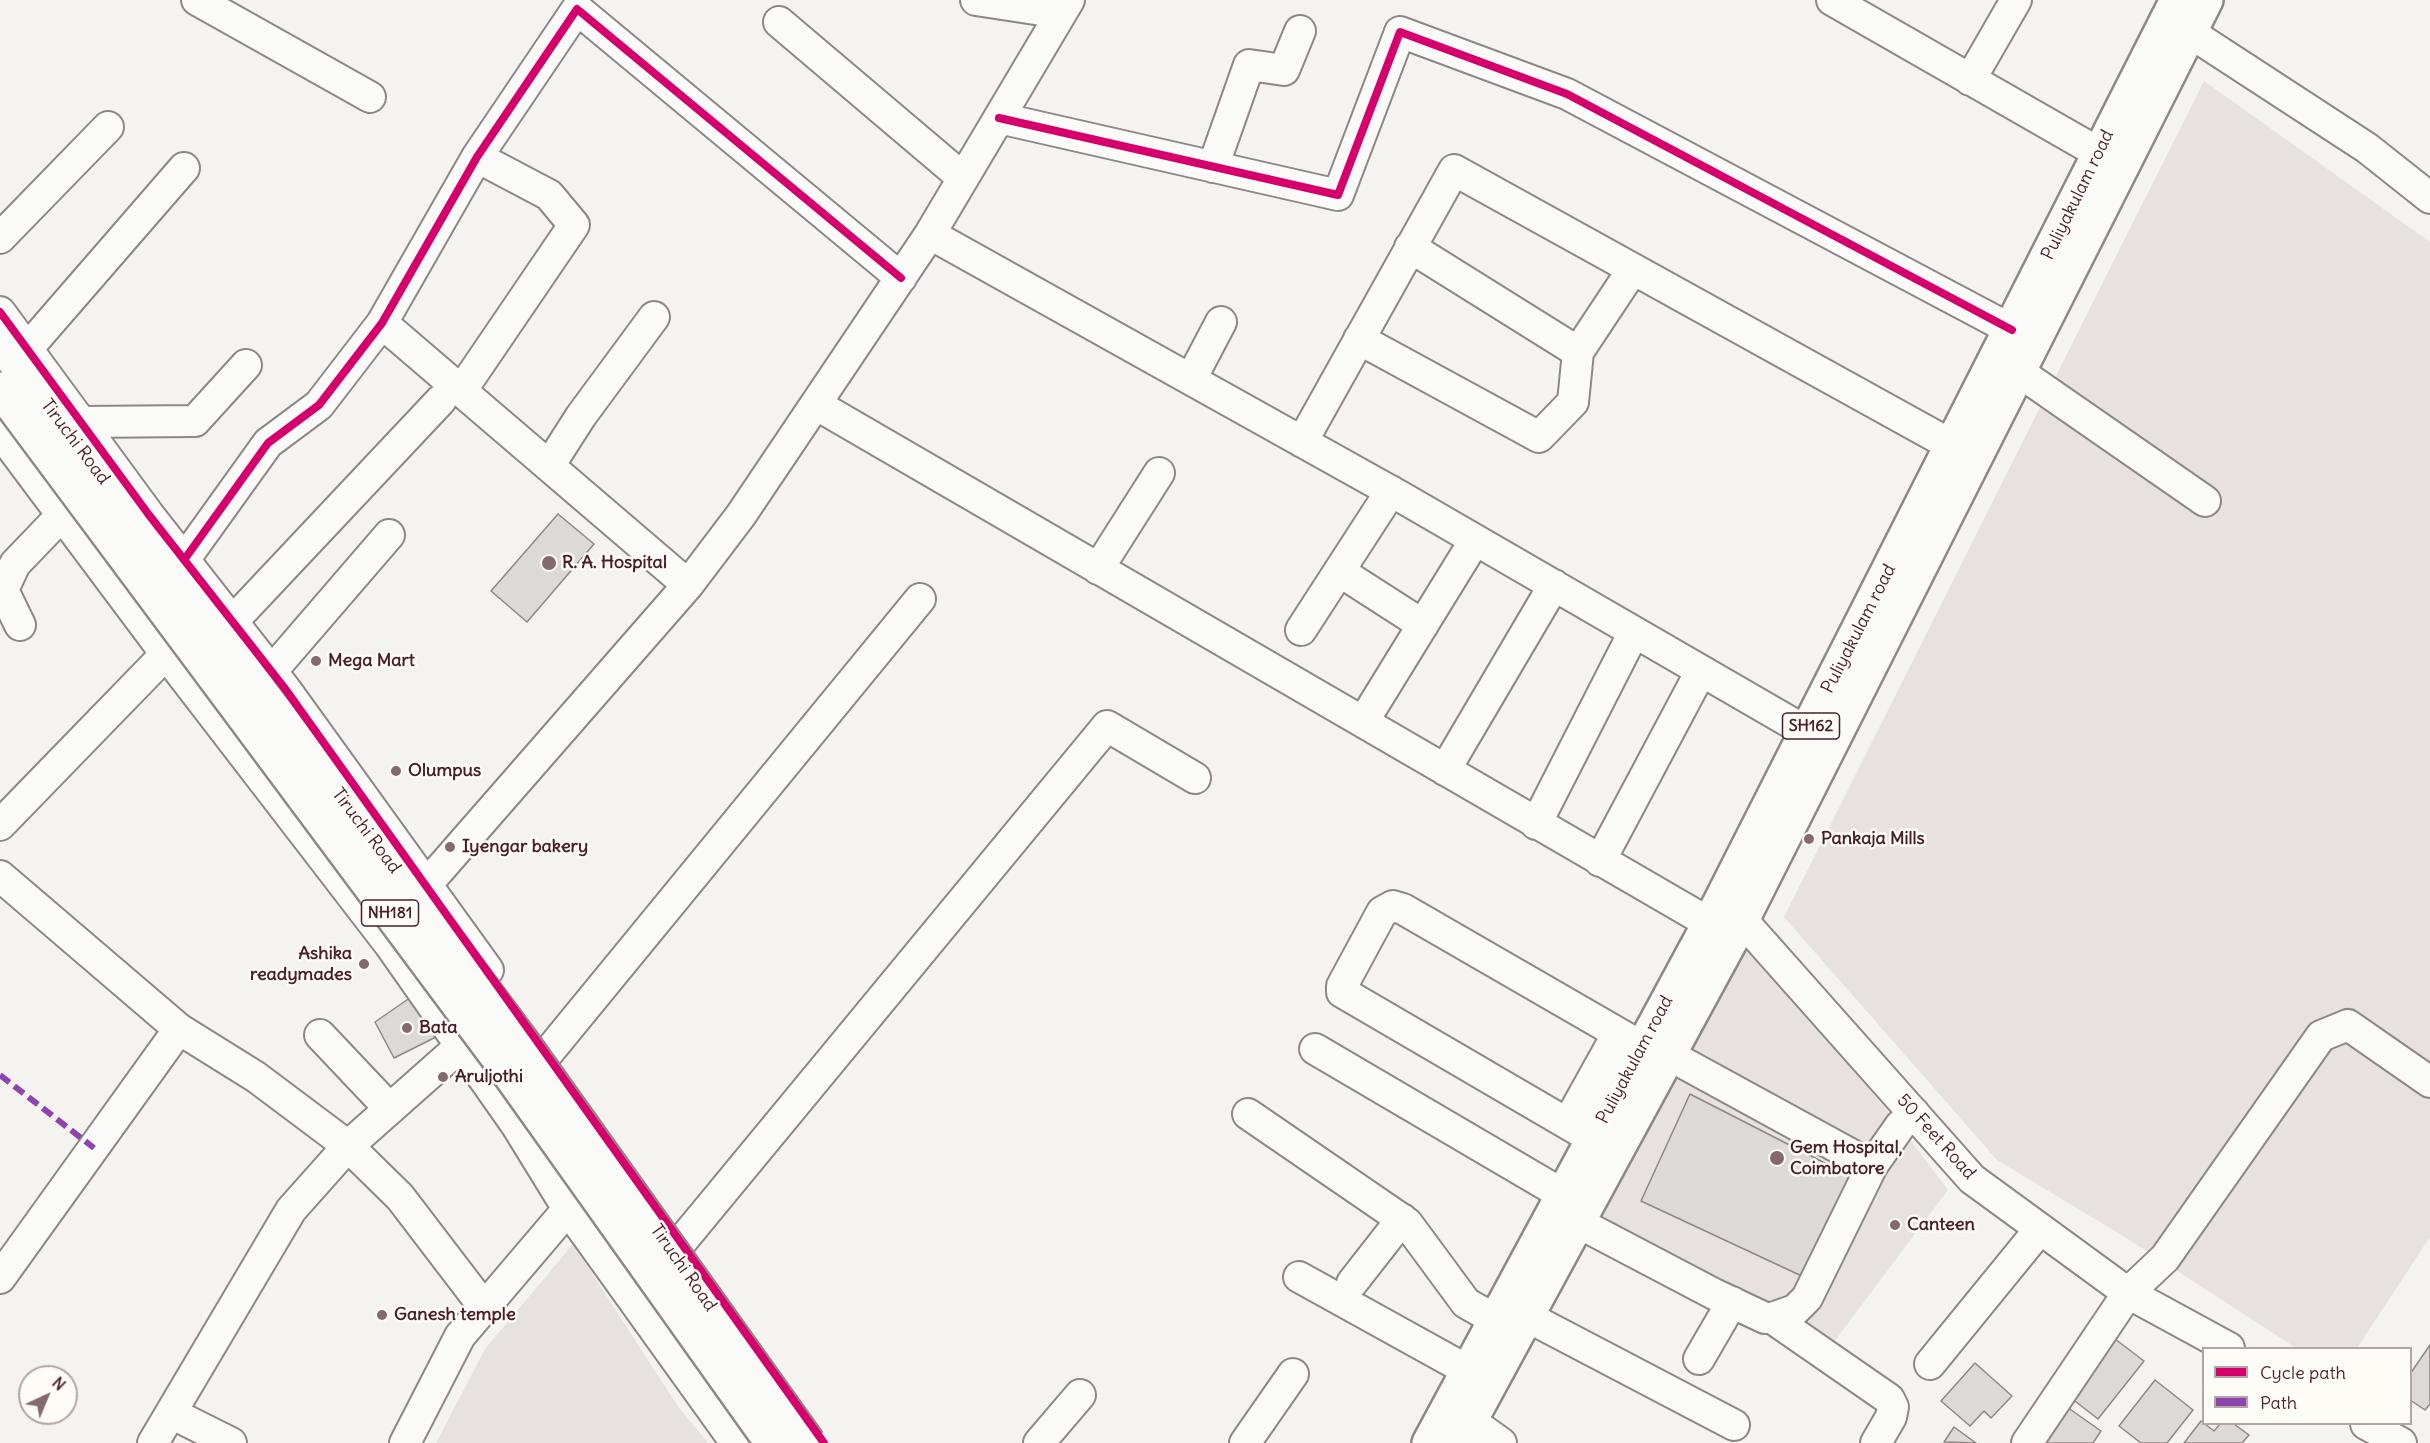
<!DOCTYPE html>
<html>
<head>
<meta charset="utf-8">
<style>
	body { margin:0 }
	#map { position:relative; width:2430px; height:1443px; overflow:hidden; background:#f5f3f0; font-family:Delius,sans-serif }
	canvas { display:block }
	.legend { position:absolute; left:2202px; top:1347px; width:210px; height:78px; box-sizing:border-box; background:#fdfcf7; border:2px solid #b5a4a5; margin:0; padding:8px 10px; list-style:none; font-size:18px; color:#4a1f2b }
	.legend li { display:flex; align-items:center; gap:12px; height:30px }
	.legend b { width:30px; border:2px solid #b5a4a5 }
	.north { position:absolute; left:18px; top:1365px; width:60px; height:60px; box-sizing:border-box; background:#fdfcf7; border:2px solid #b5a4a5; border-radius:50%; rotate:44deg; font-size:16px; font-weight:700; line-height:24px; text-align:center; color:#4a1f2b }
	.north::after { content:''; display:block; margin:auto; width:21px; height:27px; background:#866970; clip-path:polygon(50% 0,100% 100%,50% 72%,0 100%) }
</style>
</head>
<body>
<div id="map">
<canvas width="2430" height="1443"></canvas>
<ul class="legend">
<li><b style="height:8px;background:#d6006c"></b>Cycle path</li>
<li><b style="height:8px;background:#8e44ad"></b>Path</li>
</ul>
<div class="north">N</div>
</div>
<script>
const context = document.querySelector('canvas').getContext('2d');
context.lineJoin = 'round';
function fillPath(path, color) { context.fillStyle = color; context.fill(path, 'evenodd'); }
const poly = rows => new Path2D(rows.map(r => 'M' + r).join(''));
function trace(path, color, width, dash) { context.strokeStyle = color; context.lineWidth = width; context.lineCap = dash ? 'butt' : 'round'; context.setLineDash(dash || []); context.stroke(path); }
function drawText(font, color, halo, rows, align = 'center') {
  context.font = font + ' Delius,sans-serif'; context.lineWidth = 5; context.setLineDash([]); context.textBaseline = 'middle'; context.strokeStyle = halo; context.fillStyle = color; for (const [text, x, y, turn = 0] of rows) {
    context.save(); context.translate(x, y); context.rotate((+turn || 0) * Math.PI / 180); context.textAlign = isNaN(turn) ? turn : align; if (halo) context.strokeText(text, 0, 0); context.fillText(text, 0, 0); context.restore();
  }
}
const built = poly([
	[2204,81,2430,242,2430,1237,2357,1348,2296,1348,2128,1239,1997,1160,1784,917],
	[1745,941,1900,1126,1948,1190,1831,1346,1599,1215],
	[573,1244,677,1405,708,1443,436,1443,485,1349]
]);
const building = poly([
	[558,514,594,544,527,622,491,591,558,514],
	[414,995,440,1035,394,1058,375,1022,414,995],
	[1690,1094,1856,1179,1806,1278,1641,1201,1690,1094],
	[2115,1339,2144,1361,2098,1419,2071,1398,2115,1339],
	[2430,1345,2430,1404,2425,1410,2410,1400,2410,1374,2430,1345],
	[1975,1363,2012,1396,1991,1418,1984,1411,1970,1426,1941,1401,1975,1363],
	[2155,1380,2193,1410,2167,1443,2141,1443,2119,1426,2155,1380],
	[2064,1405,2101,1431,2093,1443,2038,1443,2064,1405],
	[2201,1421,2214,1431,2220,1424,2234,1424,2249,1435,2242,1443,2184,1443,2201,1421],
	[1954,1427,1976,1443,1944,1442,1954,1427]
]);
const minor = poly([
	[197,0,370,97],
	[976,0,1061,13],
	[1832,0,2099,153],
	[779,22,963,178],
	[2169,23,2189,32,2367,148,2430,198],
	[1970,80,2016,0],
	[999,118,1338,195,1400,32,1567,94,2012,330],
	[1213,167,1249,65,1284,70,1300,31],
	[930,234,1403,498,1807,732],
	[0,238,108,127],
	[1410,247,1578,352],
	[0,312,149,515,286,690,488,970],
	[382,323,688,585],
	[1359,339,1539,437,1573,402,1578,352,1633,269],
	[27,349,184,168],
	[2019,372,2205,501],
	[1191,379,1221,322],
	[461,391,574,225,549,195,477,157],
	[817,405,1730,935],
	[81,422,195,421,246,365],
	[0,432,166,654,390,945,517,1126,568,1209,736,1443],
	[1302,442,1454,170,1953,446],
	[549,466,581,416,654,317],
	[184,560,268,443,319,405,382,323,477,157,577,9,901,278],
	[1098,569,1159,473],
	[1339,571,1423,625],
	[232,622,441,400],
	[20,625,3,590,15,564,63,514],
	[1301,630,1391,491],
	[271,672,389,535],
	[1363,722,1475,540],
	[1445,770,1554,585],
	[1536,824,1634,632],
	[0,825,166,654],
	[1600,861,1701,671],
	[0,876,179,1029,256,1077,348,1146,400,1197,484,1307],
	[427,884,688,585,741,515,930,234,1069,0],
	[1722,909,1742,920,1972,1179,2128,1293,2229,1348],
	[320,1035,390,1109],
	[1315,1049,1562,1194],
	[547,1054,920,599],
	[1669,1055,1872,1166],
	[1248,1114,1407,1223,1466,1303,1517,1332],
	[1568,1123,1618,1033],
	[1592,1138,1342,992,1342,986,1382,912,1393,906,1403,909,1642,1047],
	[1577,1222,1714,1294,1765,1318,1772,1318,1795,1310,1807,1298,1872,1166,1900,1126,1914,1113],
	[682,1241,1107,726,1195,778],
	[1299,1277,1467,1370],
	[0,1278,179,1029],
	[1352,1283,1402,1219],
	[1526,1316,1734,1425],
	[1772,1318,1889,1399,1893,1407,1891,1417,1876,1443],
	[1699,1359,1732,1302],
	[1930,1364,2040,1229],
	[171,1413,231,1443],
	[1469,1420,1501,1443],
	[2366,1424,2401,1443],
	[153,1443,291,1210,348,1146,462,1045],
	[405,1443,460,1336,580,1195],
	[1039,1443,1080,1395],
	[1245,1443,1293,1374],
	[2027,1443,2128,1293,2165,1258,2321,1036,2348,1025,2430,1082]
]);
const major = poly([
	[1429,1443,1709,924,2177,0],
	[1458,1443,1742,920,2206,0]
]);
const highwayBridge = poly([
	[0,342,522,1042,808,1443],
	[0,389,498,1058,772,1443]
]);
const quiet = poly([
	[0,1075,94,1148]
]);
const cycleway = poly([
	[999,118,1338,195,1400,32,1567,94,2012,330],
	[0,312,149,515,286,690,824,1443],
	[184,560,268,443,319,405,382,323,477,157,577,9,901,278]
]);
const markers = [
	[549,563,8,"#866970"],
	[316,661,6,"#866970"],
	[396,771,6,"#866970"],
	[1809,839,6,"#866970"],
	[450,847,6,"#866970"],
	[364,964,6,"#866970"],
	[407,1028,6,"#866970"],
	[443,1077,6,"#866970"],
	[1777,1158,8,"#866970"],
	[1895,1225,6,"#866970"],
	[382,1315,6,"#866970"]
];
const shields = [
	[1811,726,57],
	[390,913,57]
];
const shieldNames = [
	["SH162",1811,726],
	["NH181",390,913]
];
const streetNames = [
	["Puliyakulam road",2078,195,-64],
	["Tiruchi Road",75,442,53],
	["Puliyakulam road",1859,629,-63],
	["Tiruchi Road",366,831,53],
	["Puliyakulam road",1635,1060,-62],
	["50 Feet Road",1936,1137,48],
	["Tiruchi Road",683,1268,55]
];
const poiNames = [
	["R. A. Hospital",562,563],
	["Mega Mart",328,661],
	["Olumpus",408,771],
	["Pankaja Mills",1821,839],
	["Iyengar bakery",462,847],
	["Ashika",352,954,"right"],
	["readymades",352,975,"right"],
	["Bata",419,1028],
	["Aruljothi",455,1077],
	["Gem Hospital,",1790,1148],
	["Coimbatore",1790,1169],
	["Canteen",1907,1225],
	["Ganesh temple",394,1315]
];
fillPath(built, '#e7e2df');
fillPath(building, '#dcd9d7');
trace(building, '#8f8687', 1.5);
trace(minor, '#8f8687', 34);
trace(major, '#8f8687', 38);
trace(minor, '#fafaf8', 30);
trace(major, '#fafaf8', 33);
trace(highwayBridge, '#8f8687', 38, []);
trace(highwayBridge, '#fafaf8', 33);
trace(quiet, '#8e44ad', 6, [12, 6]);
trace(cycleway, '#d6006c', 8);
for (const [x, y, r, color] of markers) { const dot = new Path2D(); dot.arc(x, y, r, 0, 2 * Math.PI); context.fillStyle = color; context.fill(dot); trace(dot, '#fdfcf7', 2); }
for (const [x, y, w] of shields) { const box = new Path2D(); box.roundRect(x - w / 2, y - 13, w, 26, 4.5); context.fillStyle = '#fdfcf7'; context.fill(box); trace(box, '#4a1f2b', 1.5); }
drawText('bold 16px', '#4a1f2b', null, shieldNames);
drawText('18px', '#4a1f2b', '#fdfcf7', streetNames);
drawText('bold 18px', '#4a1f2b', '#fdfcf7', poiNames, 'left');
</script>
</body>
</html>
